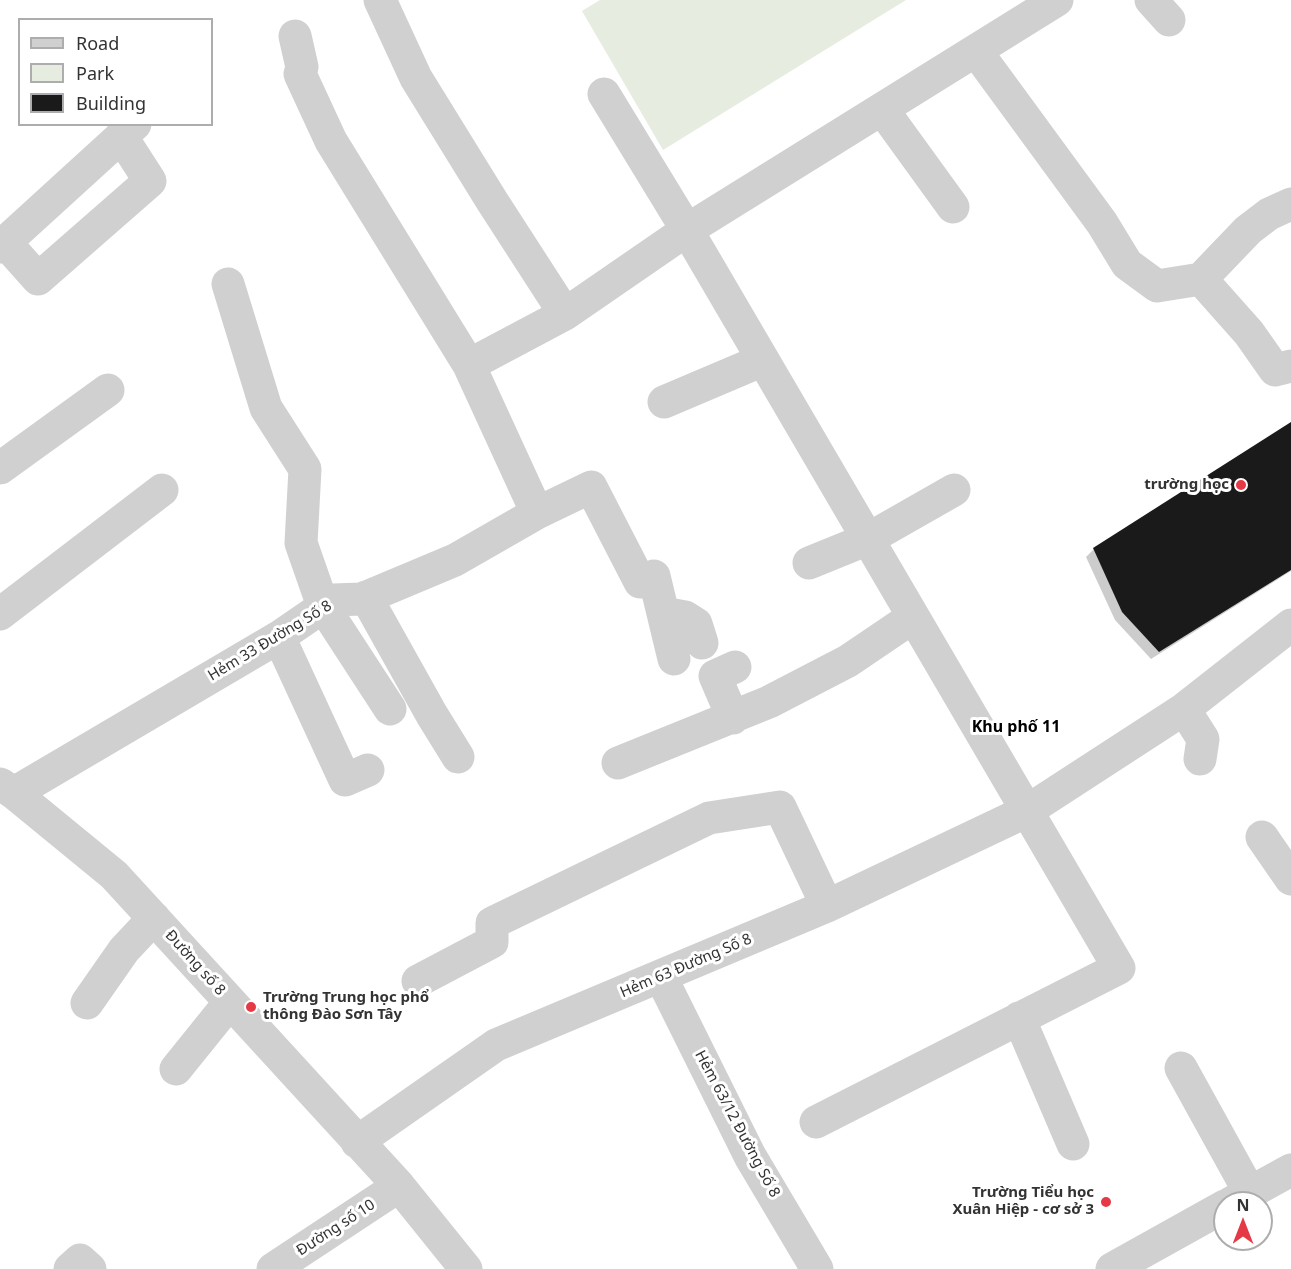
<!DOCTYPE html>
<html>
<head>
<meta charset="utf-8">
<style>
	body { margin:0 }
	#map { position:relative; width:1291px; height:1269px; overflow:hidden; background:#fff; font-family:"Noto Sans",sans-serif }
	canvas { display:block }
	.legend { position:absolute; left:18px; top:18px; width:195px; height:108px; box-sizing:border-box; background:#fff; border:2px solid #adadad; margin:0; padding:8px 10px; list-style:none; font-size:18px; color:#333 }
	.legend li { display:flex; align-items:center; gap:12px; height:30px }
	.legend b { width:30px; border:2px solid #adadad }
	.north { position:absolute; left:1213px; top:1191px; width:60px; height:60px; box-sizing:border-box; background:#fff; border:2px solid #adadad; border-radius:50%; rotate:0deg; font-size:16px; font-weight:700; line-height:24px; text-align:center; color:#333 }
	.north::after { content:''; display:block; margin:auto; width:21px; height:27px; background:#e63946; clip-path:polygon(50% 0,100% 100%,50% 72%,0 100%) }
</style>
</head>
<body>
<div id="map">
<canvas width="1291" height="1269"></canvas>
<ul class="legend">
<li><b style="height:8px;background:#d0d0d0"></b>Road</li>
<li><b style="height:16px;background:#e6ecdf"></b>Park</li>
<li><b style="height:16px;background:#1a1a1a"></b>Building</li>
</ul>
<div class="north">N</div>
</div>
<script>
const context = document.querySelector('canvas').getContext('2d');
context.lineJoin = 'round';
function fillPath(path, color) { context.fillStyle = color; context.fill(path, 'evenodd'); }
const poly = rows => new Path2D(rows.map(r => 'M' + r).join(''));
function trace(path, color, width, dash) { context.strokeStyle = color; context.lineWidth = width; context.lineCap = dash ? 'butt' : 'round'; context.setLineDash(dash || []); context.stroke(path); }
function drawText(font, color, halo, rows, align = 'center') {
  context.font = font + ' "Noto Sans",sans-serif'; context.lineWidth = 6; context.setLineDash([]); context.textBaseline = 'middle'; context.strokeStyle = halo; context.fillStyle = color; for (const [text, x, y, turn = 0] of rows) {
    context.save(); context.translate(x, y); context.rotate((+turn || 0) * Math.PI / 180); context.textAlign = isNaN(turn) ? turn : align; if (halo) context.strokeText(text, 0, 0); context.fillText(text, 0, 0); context.restore();
  }
}
const green = poly([
	[600,0,906,0,663,150,582,11]
]);
const shadow = poly([
	[1291,424,1291,571,1151,659,1115,620,1086,557,1094,549]
]);
const building = poly([
	[1291,422,1291,570,1159,652,1122,612,1093,548]
]);
const minor = poly([
	[380,0,416,78,492,201,565,314],
	[1151,0,1169,20],
	[295,36,302,67,300,74,331,141,469,365],
	[976,51,1102,223,1127,264,1157,286,1201,279,1249,333,1275,370,1291,366],
	[604,94,687,230,1119,968,816,1122],
	[882,109,953,207],
	[5,242,38,279,150,181,121,136],
	[0,247,135,124],
	[1201,279,1248,230,1269,214,1291,204],
	[228,284,266,408,305,469,301,543,323,606,390,709],
	[664,402,763,360],
	[0,468,108,390],
	[537,513,469,365,565,314,687,230,1057,0],
	[809,563,868,539,954,490],
	[366,597,432,715,458,757],
	[663,613,685,617,696,624,702,643],
	[0,614,162,490],
	[279,637,345,780,368,770],
	[1184,709,1203,739,1200,759],
	[733,718,715,676,735,667],
	[618,763,769,702,848,661,913,617],
	[0,784,14,793,114,875,399,1186,466,1269],
	[14,793,279,637,333,600,362,599,455,560,537,513,591,487,640,582,654,576,674,659],
	[1262,837,1291,879],
	[661,977,750,1156,817,1269],
	[418,981,492,942,492,923,709,818,780,807,827,906],
	[87,1003,124,950,154,918],
	[1019,1018,1073,1144],
	[1181,1068,1250,1193],
	[176,1069,230,1002],
	[357,1142,496,1045,827,906,1027,811,1184,709,1291,625],
	[1231,1203,1291,1170],
	[70,1269,80,1260,90,1269],
	[273,1269,399,1186],
	[1112,1269,1225,1206]
]);
const markers = [
	[1241,485,6,"#e63946"],
	[251,1007,6,"#e63946"],
	[1106,1202,6,"#e63946"]
];
const poiNames = [
	["trường học",1229,485],
	["Trường Trung học phổ",263,998,"left"],
	["thông Đào Sơn Tây",263,1015,"left"],
	["Trường Tiểu học",1094,1193],
	["Xuân Hiệp - cơ sở 3",1094,1210]
];
const streetNames = [
	["Hẻm 33 Đường Số 8",270,641,-31],
	["Đường số 8",195,963,48],
	["Hẻm 63 Đường Số 8",686,966,-23],
	["Hẻm 63/12 Đường Số 8",737,1124,62],
	["Đường số 10",336,1228,-33]
];
const neighbourhoodNames = [
	["Khu phố 11",1016,727]
];
fillPath(green, '#e6ecdf');
fillPath(shadow, '#0003');
fillPath(building, '#1a1a1a');
trace(minor, '#d0d0d0', 33);
for (const [x, y, r, color] of markers) { const dot = new Path2D(); dot.arc(x, y, r, 0, 2 * Math.PI); context.fillStyle = color; context.fill(dot); trace(dot, '#fff', 2); }
drawText('bold 15px', '#333', '#fff', poiNames, 'right');
drawText('15px', '#333', '#fff', streetNames);
drawText('bold 16px', '#000', '#fff', neighbourhoodNames);
</script>
</body>
</html>
